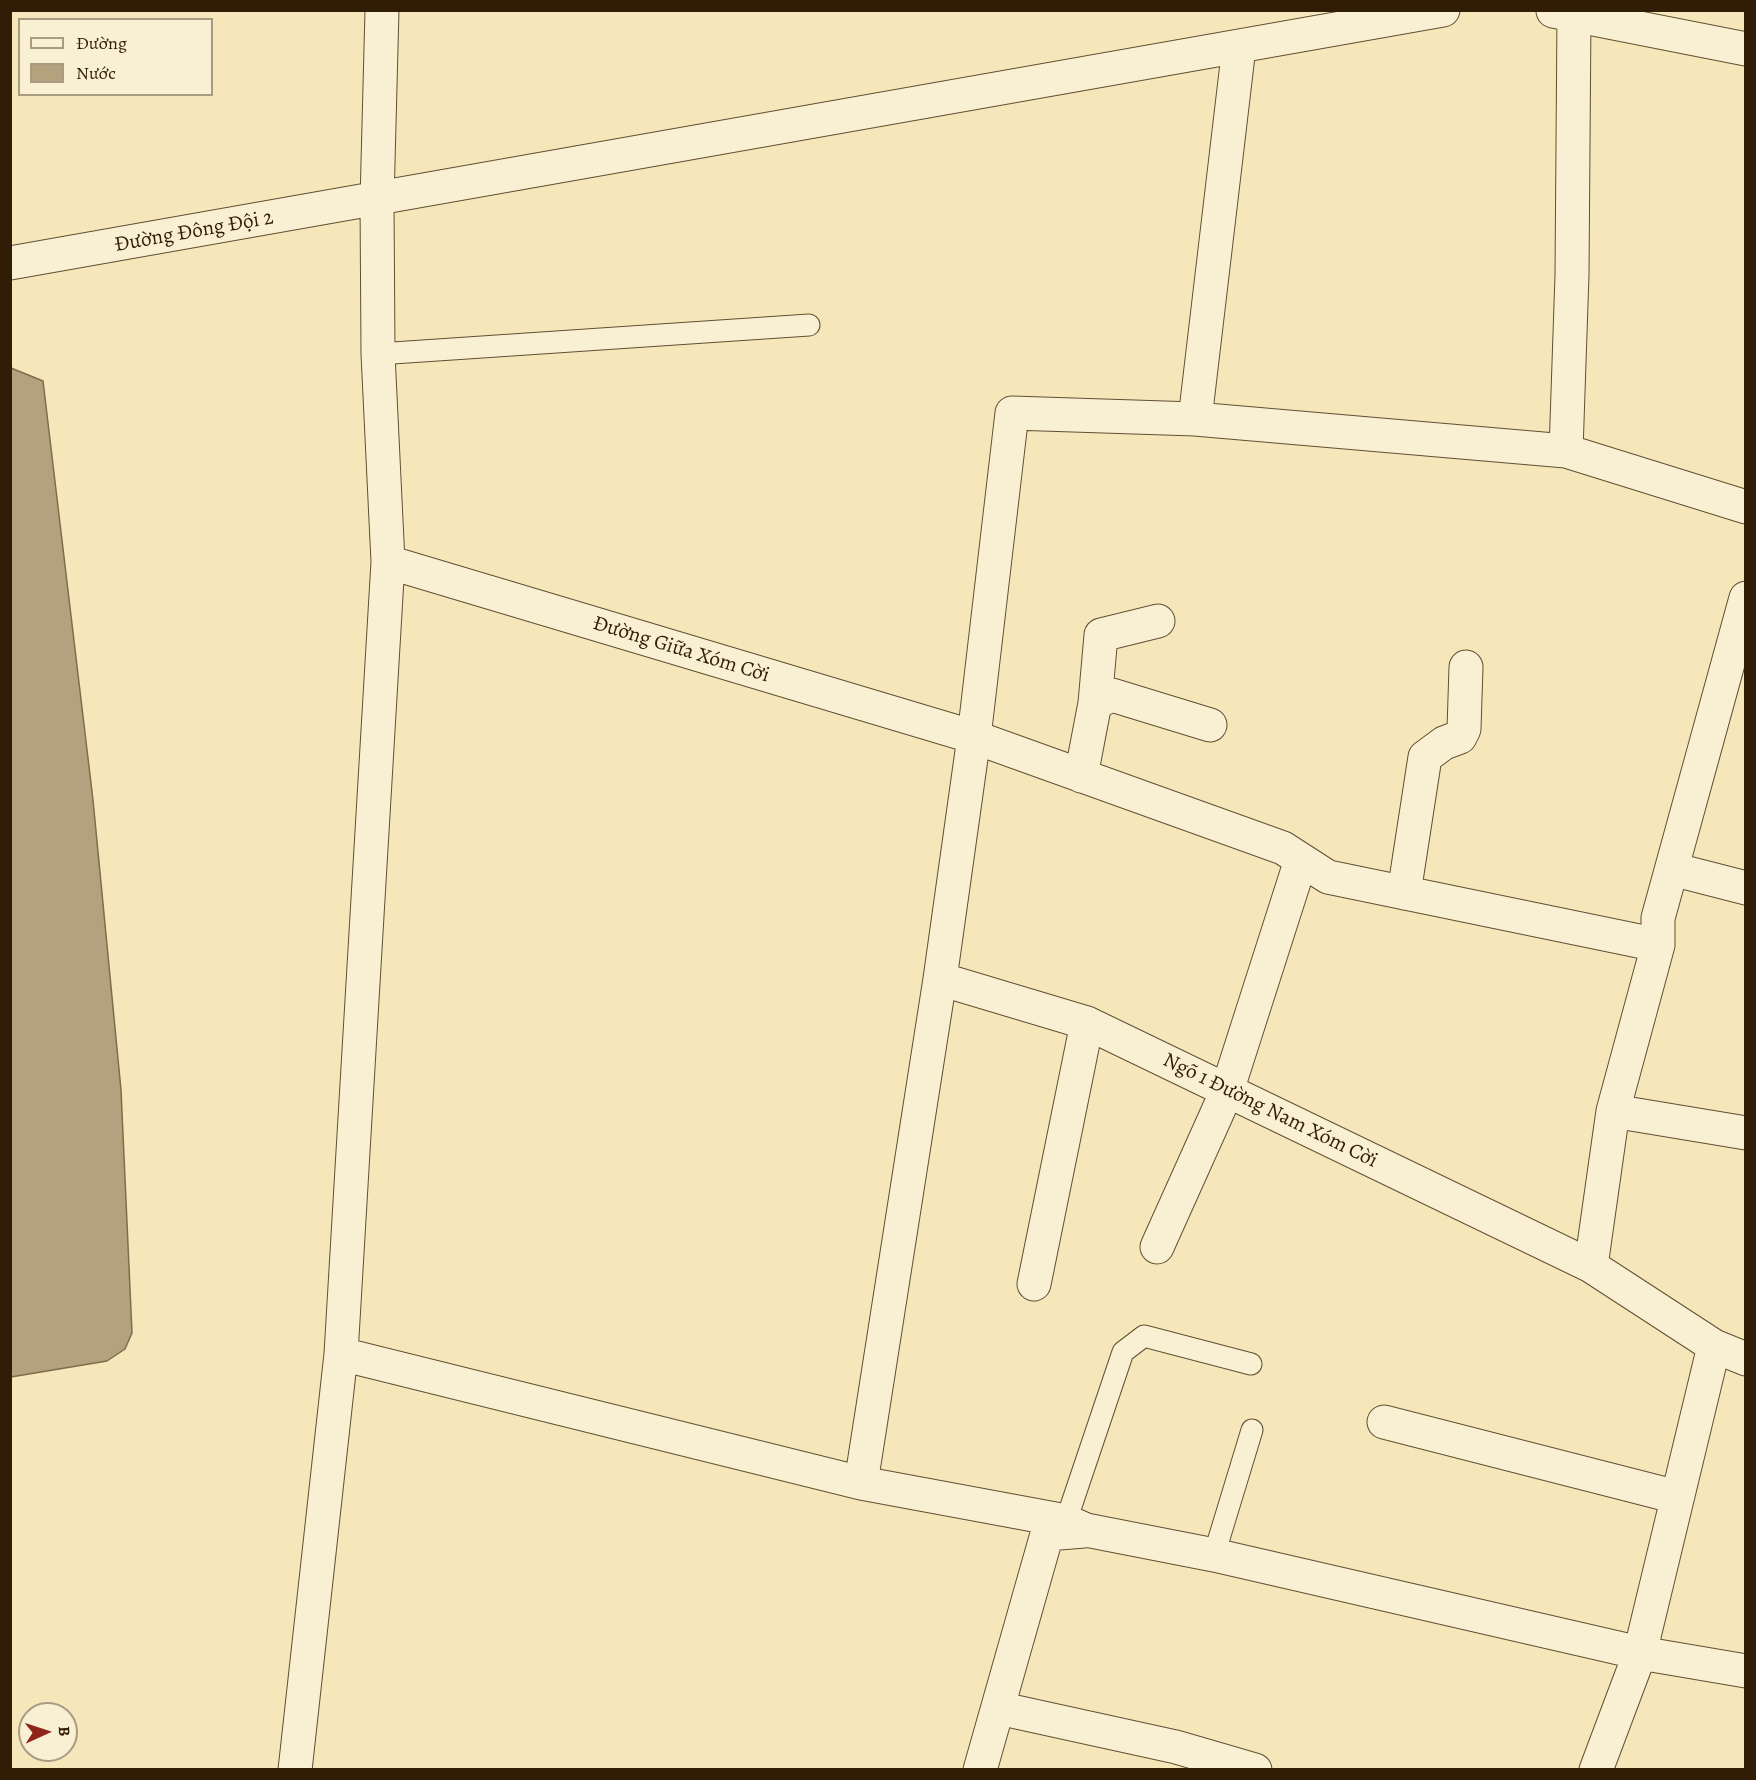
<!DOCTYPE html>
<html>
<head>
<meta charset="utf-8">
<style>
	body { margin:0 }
	#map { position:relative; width:1756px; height:1780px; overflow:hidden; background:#f6e7bb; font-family:Alegreya,serif }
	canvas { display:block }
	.frame { position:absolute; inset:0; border:12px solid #311c05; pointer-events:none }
	.legend { position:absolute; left:18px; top:18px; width:195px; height:78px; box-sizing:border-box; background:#f9efd3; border:2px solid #a99b81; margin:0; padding:8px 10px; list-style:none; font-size:18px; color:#311c05 }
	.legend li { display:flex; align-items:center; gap:12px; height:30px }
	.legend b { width:30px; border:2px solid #a99b81 }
	.north { position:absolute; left:18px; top:1702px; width:60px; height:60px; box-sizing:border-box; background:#f9efd3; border:2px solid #a99b81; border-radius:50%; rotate:87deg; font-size:16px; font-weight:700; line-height:24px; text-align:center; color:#311c05 }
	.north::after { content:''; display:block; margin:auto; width:21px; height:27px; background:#8f2418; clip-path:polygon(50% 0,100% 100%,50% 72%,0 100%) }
</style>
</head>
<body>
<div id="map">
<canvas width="1756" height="1780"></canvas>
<div class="frame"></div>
<ul class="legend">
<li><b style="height:8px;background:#f9efd3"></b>Đường</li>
<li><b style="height:16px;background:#b3a27d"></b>Nước</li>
</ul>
<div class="north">B</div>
</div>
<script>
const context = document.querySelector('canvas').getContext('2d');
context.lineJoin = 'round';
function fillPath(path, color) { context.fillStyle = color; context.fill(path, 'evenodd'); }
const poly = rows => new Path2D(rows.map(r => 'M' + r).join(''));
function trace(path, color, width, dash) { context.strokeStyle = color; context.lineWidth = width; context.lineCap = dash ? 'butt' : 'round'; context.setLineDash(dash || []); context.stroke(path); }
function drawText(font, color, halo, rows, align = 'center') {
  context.font = font + ' Alegreya,serif'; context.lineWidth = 5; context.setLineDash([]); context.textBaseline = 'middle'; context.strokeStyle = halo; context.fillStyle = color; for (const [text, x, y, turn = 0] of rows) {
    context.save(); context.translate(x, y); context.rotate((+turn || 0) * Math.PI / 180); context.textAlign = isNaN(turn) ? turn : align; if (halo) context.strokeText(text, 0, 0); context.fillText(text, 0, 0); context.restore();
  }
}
const water = poly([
	[11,368,43,381,93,800,121,1090,132,1333,125,1349,107,1361,11,1377,11,368]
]);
const service = poly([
	[378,354,809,325],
	[1066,1521,1123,1352,1144,1336,1251,1364],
	[1214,1555,1252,1430]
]);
const minor = poly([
	[1553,11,1746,49],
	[10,263,1443,10],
	[1195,419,1239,47],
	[1566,451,1572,275,1574,15],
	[388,562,974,737,1283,848,1328,877,1658,945],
	[1095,703,1101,635,1158,621],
	[1081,776,1095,703,1112,695,1210,725],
	[1672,869,1746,888],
	[1404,893,1425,757,1444,743,1460,737,1464,729,1466,667],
	[940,979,1087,1023,1591,1266,1714,1346,1640,1653,1596,1770],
	[1613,1111,1746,1133],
	[1157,1247,1227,1091,1301,860],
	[1591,1266,1613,1111,1658,945,1658,918,1746,598],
	[1034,1284,1087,1023],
	[1714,1346,1746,1359],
	[341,1354,861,1483,1066,1521,1086,1530,1214,1555,1640,1653,1746,1671],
	[1384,1422,1677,1497],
	[861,1483,940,979,974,737,1012,413,1195,419,1566,451,1746,507],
	[998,1708,1176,1747,1255,1770],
	[295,1770,341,1354,388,562,378,354,377,201,382,10],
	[980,1770,1047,1534,1084,1531]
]);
const streetNames = [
	["Đường Đông Đội 2",194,232,-10],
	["Đường Giữa Xóm Cời",681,650,17],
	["Ngõ 1 Đường Nam Xóm Cời",1270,1111,26]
];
fillPath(water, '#b3a27d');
trace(water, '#7f6c4d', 1.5);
trace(service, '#624f32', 23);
trace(minor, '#624f32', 35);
trace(service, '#f9efd3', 21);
trace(minor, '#f9efd3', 33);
drawText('21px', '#311c05', '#f9efd3', streetNames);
</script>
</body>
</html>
